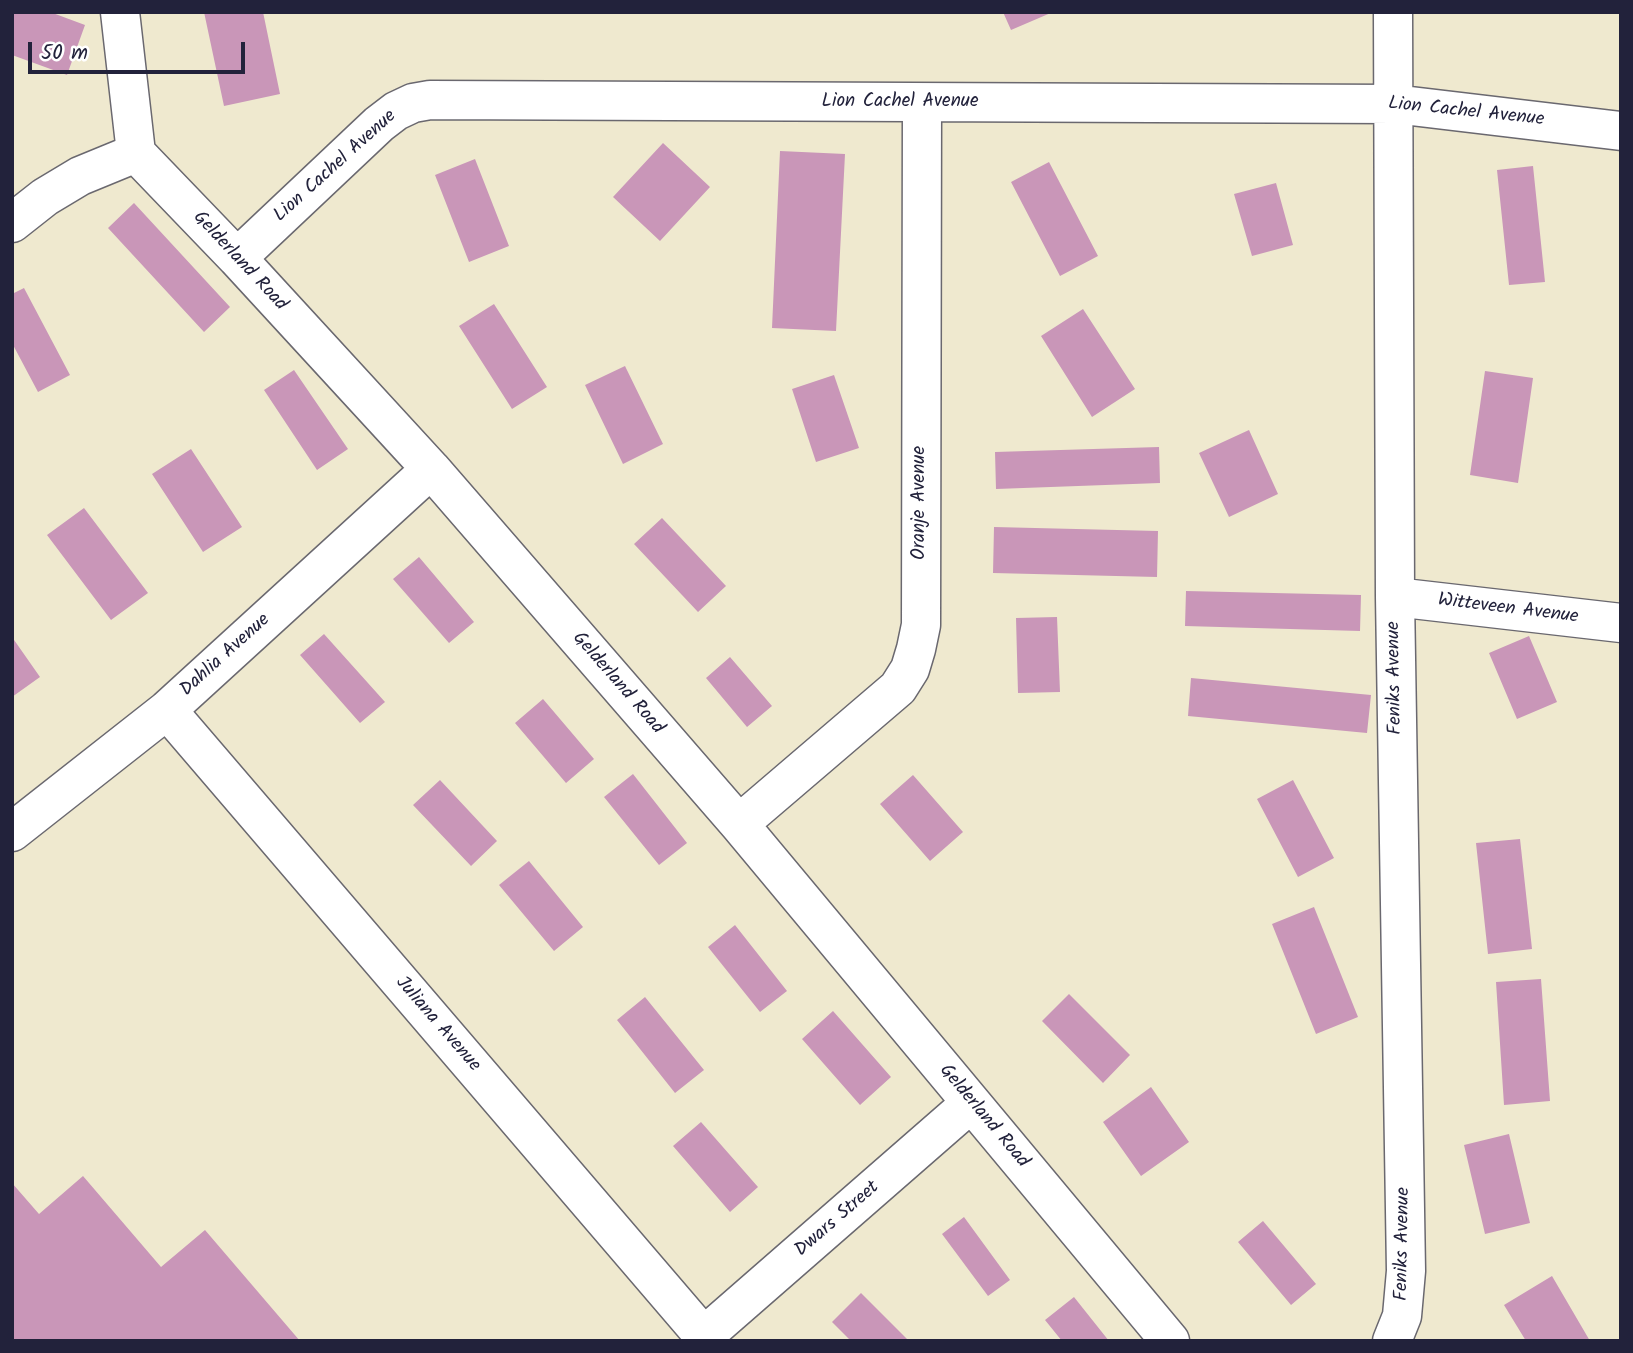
<!DOCTYPE html>
<html>
<head>
<meta charset="utf-8">
<style>
	body { margin:0 }
	#map { position:relative; width:1633px; height:1353px; overflow:hidden; background:#efe9cf; font-family:Kalam,sans-serif }
	canvas { display:block }
	.frame { position:absolute; inset:0; border:14px solid #22223b; pointer-events:none }
	.scale { position:absolute; left:28px; top:42px; width:217px; height:32px; box-sizing:border-box; border:4px solid #22223b; border-top:0; padding-left:9px; font-size:21px; line-height:24px; white-space:nowrap; color:#22223b; -webkit-text-stroke:5px #fff; paint-order:stroke }
</style>
</head>
<body>
<div id="map">
<canvas width="1633" height="1353"></canvas>
<div class="frame"></div>
<div class="scale">50 m</div>
</div>
<script>
const context = document.querySelector('canvas').getContext('2d');
context.lineJoin = 'round';
function fillPath(path, color) { context.fillStyle = color; context.fill(path, 'evenodd'); }
const poly = rows => new Path2D(rows.map(r => 'M' + r).join(''));
function trace(path, color, width, dash) { context.strokeStyle = color; context.lineWidth = width; context.lineCap = dash ? 'butt' : 'round'; context.setLineDash(dash || []); context.stroke(path); }
function drawText(font, color, halo, rows, align = 'center') {
  context.font = font + ' Kalam,sans-serif'; context.lineWidth = 6; context.setLineDash([]); context.textBaseline = 'middle'; context.strokeStyle = halo; context.fillStyle = color; for (const [text, x, y, turn = 0] of rows) {
    context.save(); context.translate(x, y); context.rotate((+turn || 0) * Math.PI / 180); context.textAlign = isNaN(turn) ? turn : align; if (halo) context.strokeText(text, 0, 0); context.fillText(text, 0, 0); context.restore();
  }
}
const building = poly([
	[12,12,50,12,85,25,67,75,12,55],
	[204,12,263,12,280,94,224,106],
	[1003,12,1053,12,1011,30],
	[663,143,710,187,660,241,613,197],
	[780,151,845,154,836,331,772,328],
	[475,159,509,246,469,262,435,175],
	[1049,162,1098,256,1060,276,1011,182],
	[1533,166,1545,282,1509,285,1497,170],
	[1276,183,1293,245,1252,256,1234,194],
	[134,203,230,307,204,332,108,228],
	[24,288,70,375,38,392,12,343,12,294],
	[494,304,547,387,512,409,459,326],
	[1083,309,1135,389,1092,417,1041,336],
	[625,366,663,444,623,464,585,385],
	[294,370,348,449,317,470,264,390],
	[1485,371,1533,378,1518,483,1470,475],
	[834,375,859,448,816,462,792,389],
	[1249,430,1278,494,1229,517,1199,453],
	[1159,447,1160,483,996,489,995,452],
	[191,449,242,527,203,552,152,474],
	[84,508,148,593,111,620,47,535],
	[662,518,726,586,698,612,634,544],
	[994,527,1158,531,1157,577,993,573],
	[419,557,474,622,449,643,393,579],
	[1186,591,1361,595,1360,631,1185,626],
	[1057,617,1060,692,1018,693,1016,618],
	[324,634,385,702,360,723,300,655],
	[1529,636,1557,702,1517,719,1489,653],
	[12,637,40,677,12,697],
	[730,657,772,706,747,727,706,678],
	[1191,678,1371,695,1367,733,1188,716],
	[543,699,594,759,566,783,515,723],
	[633,774,687,843,659,865,604,797],
	[913,775,963,832,930,861,880,804],
	[440,780,497,841,471,866,413,805],
	[1293,780,1334,858,1298,877,1257,799],
	[1520,839,1532,949,1488,954,1476,843],
	[529,861,583,927,554,951,499,885],
	[1314,907,1358,1017,1316,1034,1272,924],
	[735,925,787,991,760,1012,708,947],
	[1541,979,1550,1101,1504,1105,1496,982],
	[1069,994,1130,1055,1103,1083,1042,1021],
	[645,997,704,1070,675,1093,617,1020],
	[833,1011,891,1077,860,1105,802,1039],
	[1151,1087,1189,1142,1141,1176,1103,1122],
	[701,1122,758,1187,730,1212,673,1146],
	[1509,1134,1530,1223,1485,1234,1464,1145],
	[83,1176,161,1267,205,1230,300,1341,12,1341,12,1183,39,1214],
	[964,1217,1010,1280,988,1296,942,1234],
	[1263,1221,1316,1284,1291,1305,1238,1242],
	[1552,1276,1590,1341,1526,1341,1504,1305],
	[861,1293,909,1341,851,1341,832,1322],
	[1074,1297,1109,1341,1062,1341,1045,1320]
]);
const minor = poly([
	[120,12,136,153,237,258,431,469,739,824,1170,1341],
	[12,223,45,197,80,176,136,153],
	[237,258,379,124,396,111,413,103,430,100,1394,104,1621,131],
	[1395,597,1621,623],
	[167,710,708,1341],
	[739,824,898,688,910,669,916,649,921,625,922,103],
	[12,832,167,710,431,469],
	[704,1336,971,1103],
	[1392,1341,1402,1316,1406,1271,1395,597,1393,12]
]);
const streetNames = [
	["Lion Cachel Avenue",900,103],
	["Lion Cachel Avenue",1466,113,6],
	["Lion Cachel Avenue",336,167,-42],
	["Gelderland Road",239,262,47],
	["Oranje Avenue",921,503,-90],
	["Witteveen Avenue",1508,610,7],
	["Dahlia Avenue",226,656,-42],
	["Feniks Avenue",1396,678,-91],
	["Gelderland Road",617,684,49],
	["Juliana Avenue",437,1025,49],
	["Gelderland Road",983,1117,50],
	["Dwars Street",838,1220,-41],
	["Feniks Avenue",1404,1244,-89]
];
fillPath(building, '#c996b8');
trace(minor, '#6a686f', 41);
trace(minor, '#fff', 38);
drawText('19px', '#22223b', '#fff', streetNames);
</script>
</body>
</html>
